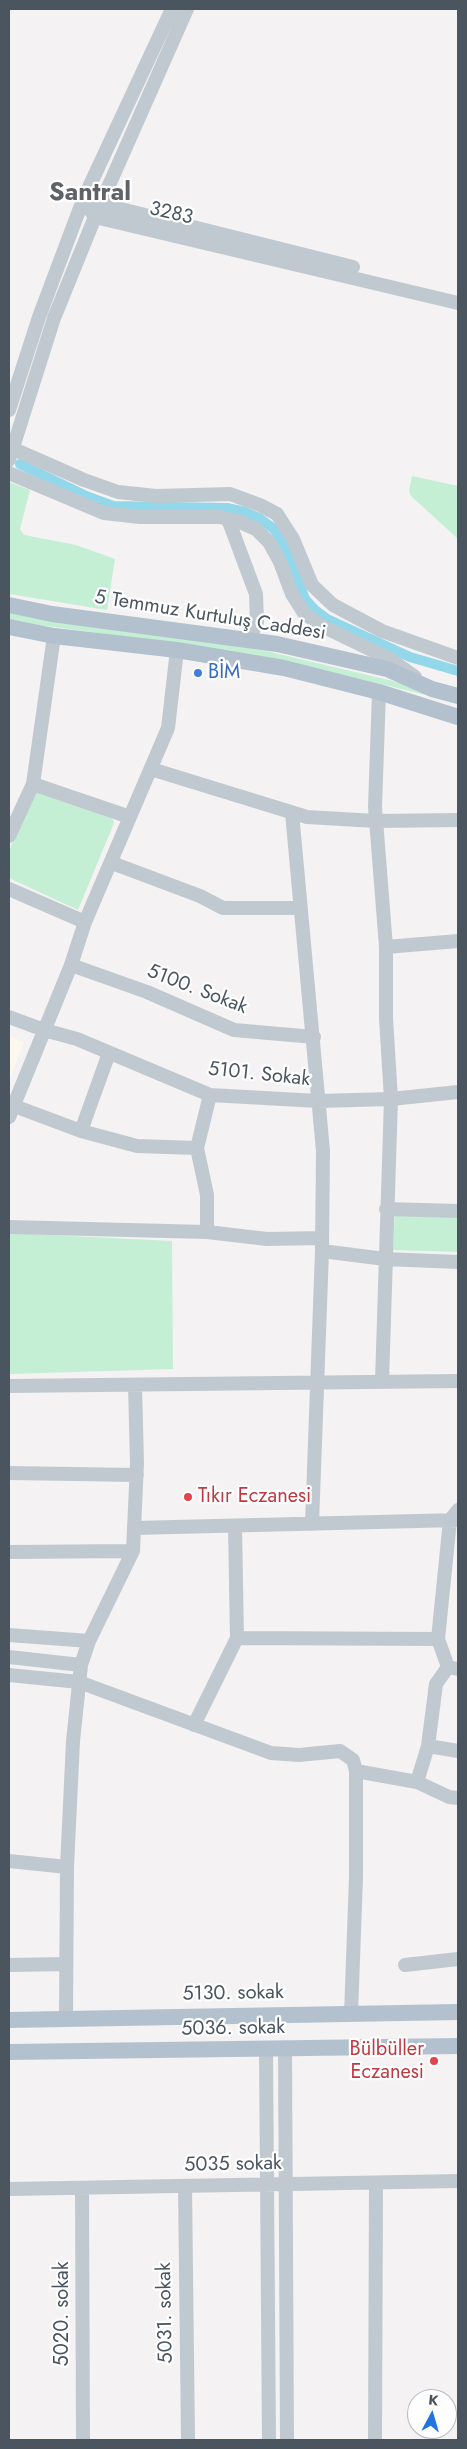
<!DOCTYPE html>
<html>
<head>
<meta charset="utf-8">
<style>
	body { margin:0 }
	#map { position:relative; width:467px; height:2449px; overflow:hidden; background:#f4f2f2; font-family:Jost,sans-serif }
	canvas { display:block }
	.frame { position:absolute; inset:0; border:10px solid #4a555f; pointer-events:none }
	.north { position:absolute; left:407px; top:2389px; width:50px; height:50px; box-sizing:border-box; background:#fff; border:1px solid #b7bbbf; border-radius:50%; rotate:6deg; font-size:14px; font-weight:700; line-height:20px; text-align:center; color:#4a555f }
	.north::after { content:''; display:block; margin:auto; width:18px; height:22px; background:#2174e0; clip-path:polygon(50% 0,100% 100%,50% 72%,0 100%) }
</style>
</head>
<body>
<div id="map">
<canvas width="467" height="2449"></canvas>
<div class="frame"></div>
<div class="north">K</div>
</div>
<script>
const context = document.querySelector('canvas').getContext('2d');
context.lineJoin = 'round';
function fillPath(path, color) { context.fillStyle = color; context.fill(path, 'evenodd'); }
const poly = rows => new Path2D(rows.map(r => 'M' + r).join(''));
function trace(path, color, width, dash) { context.strokeStyle = color; context.lineWidth = width; context.lineCap = dash ? 'butt' : 'round'; context.setLineDash(dash || []); context.stroke(path); }
function drawText(font, color, halo, rows, align = 'center') {
  context.font = font + ' Jost,sans-serif'; context.lineWidth = 4.5; context.setLineDash([]); context.textBaseline = 'middle'; context.strokeStyle = halo; context.fillStyle = color; for (const [text, x, y, turn = 0] of rows) {
    context.save(); context.translate(x, y); context.rotate((+turn || 0) * Math.PI / 180); context.textAlign = isNaN(turn) ? turn : align; if (halo) context.strokeText(text, 0, 0); context.fillText(text, 0, 0); context.restore();
  }
}
const commercial = poly([
	[9,1036,24,1042,9,1080]
]);
const green = poly([
	[412,476,458,486,457,538,411,496,409,491],
	[9,482,30,490,20,529,24,535,76,545,115,559,107,610,9,594],
	[9,611,266,651,431,690,430,696,348,676,158,641,9,621],
	[36,789,109,815,113,820,114,823,78,910,9,878,9,851,32,791],
	[395,1211,458,1214,458,1252,393,1250],
	[9,1233,172,1241,173,1369,9,1374]
]);
const canal = poly([
	[20,464,86,496,113,506,227,508,245,512,259,518,274,529,286,549,305,599,315,610,327,619,410,657,458,671]
]);
const minor = poly([
	[93,202,353,267],
	[91,211,95,217,458,303],
	[9,410,39,317,83,200,172,9],
	[9,447,84,480,118,492,156,496,230,494,260,505,277,514,293,539,312,585,333,605,382,631,458,658],
	[9,460,54,318,95,217,187,9],
	[9,473,104,513,140,517,219,517,238,521,256,529,269,542,280,562,292,594,304,613,320,625,390,659,415,677],
	[228,519,256,594,257,622,249,640],
	[379,692,375,807,386,947,386,1018,391,1099,382,1381],
	[151,769,307,817,376,821,458,820],
	[33,784,130,817],
	[292,813,323,1151,322,1251,312,1524],
	[9,836,33,784,54,636],
	[112,863,200,896,223,908,299,908],
	[9,889,85,922],
	[386,947,458,941],
	[71,965,147,992,234,1030,314,1037],
	[9,1017,44,1030,77,1039,210,1095,318,1101,391,1099,458,1092],
	[9,1104,81,1131,137,1146,197,1148],
	[9,1117,71,965,85,922,168,728,177,650],
	[81,1131,109,1053],
	[386,1209,458,1211],
	[9,1227,207,1232,267,1239,321,1238],
	[207,1232,207,1195,197,1148,210,1095],
	[322,1251,385,1259,458,1262],
	[9,1386,458,1381],
	[9,1473,137,1475],
	[458,1510,450,1520,438,1639,448,1667,458,1669],
	[235,1526,237,1638],
	[134,1528,458,1520],
	[9,1552,133,1551],
	[9,1635,89,1641],
	[9,1657,81,1665],
	[9,1675,79,1682,271,1753,299,1755,340,1751,353,1760,356,1771,356,1877,351,2014],
	[194,1725,237,1638,438,1639],
	[428,1746,458,1751],
	[356,1771,417,1782,449,1797,458,1798],
	[417,1782,428,1746,436,1684,448,1667],
	[9,1861,67,1867],
	[9,1965,66,1964],
	[405,1965,458,1959],
	[66,2019,67,1867,73,1741,81,1665,89,1641,133,1551,137,1464,135,1385],
	[266,2050,269,2440],
	[285,2050,287,2440],
	[185,2186,188,2440],
	[82,2188,83,2440],
	[9,2189,458,2181],
	[375,2440,376,2183]
]);
const major = poly([
	[9,605,52,614,277,644,387,669,432,689,458,696],
	[9,627,54,636,177,650,284,668,379,692,458,717],
	[9,2020,458,2012],
	[9,2052,458,2046]
]);
const markers = [
	[198,673,5,"#3f7fe0"],
	[188,1497,5,"#e0444e"],
	[434,2061,5,"#e0444e"]
];
const streetNames = [
	["3283",171,214,13],
	["5 Temmuz Kurtuluş Caddesi",210,616,9],
	["5100. Sokak",197,990,21],
	["5101. Sokak",259,1075,6],
	["5130. sokak",233,1994,-1],
	["5036. sokak",233,2029,-1],
	["5035 sokak",233,2165,-1],
	["5031. sokak",166,2313,-91],
	["5020. sokak",63,2314,-90]
];
const shopNames = [
	["BİM",208,673]
];
const healthNames = [
	["Tıkır Eczanesi",198,1497],
	["Bülbüller",424,2050,"right"],
	["Eczanesi",424,2073,"right"]
];
const districtNames = [
	["Santral",90,194]
];
fillPath(commercial, '#fcf8ee');
fillPath(green, '#c4efd4');
trace(canal, '#92d8ea', 10);
trace(minor, '#c1c9d0', 14);
trace(major, '#b3c1cf', 16);
for (const [x, y, r, color] of markers) { const dot = new Path2D(); dot.arc(x, y, r, 0, 2 * Math.PI); context.fillStyle = color; context.fill(dot); trace(dot, '#fff', 2); }
drawText('20px', '#4a555f', '#fff', streetNames);
drawText('20px', '#366cbe', '#fff', shopNames, 'left');
drawText('20px', '#be3a42', '#fff', healthNames, 'left');
drawText('bold 25px', '#5f6267', '#fff', districtNames);
</script>
</body>
</html>
